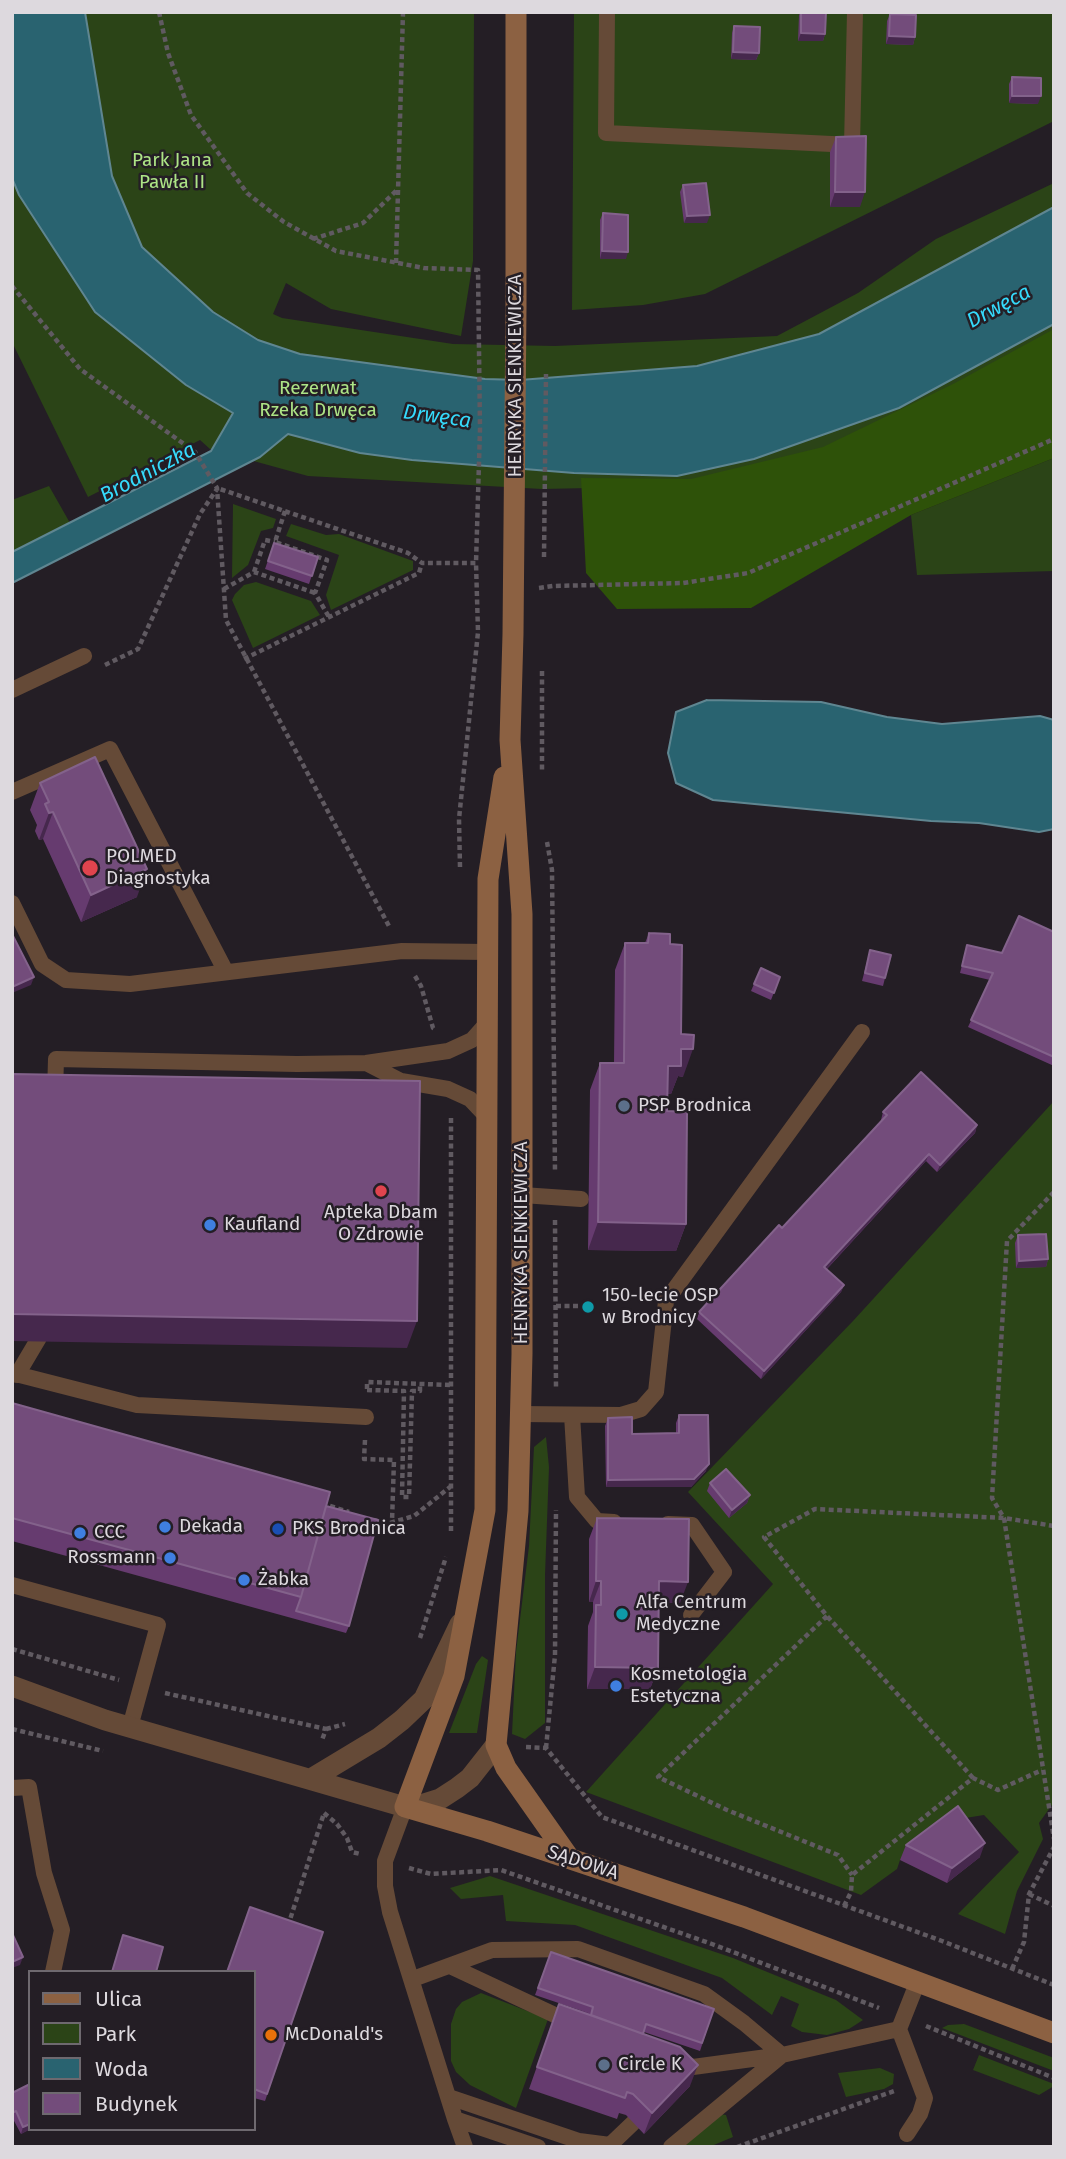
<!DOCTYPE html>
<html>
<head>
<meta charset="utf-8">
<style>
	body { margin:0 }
	#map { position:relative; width:1066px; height:2159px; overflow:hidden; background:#241e25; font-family:"Fira Sans",sans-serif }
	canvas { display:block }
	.frame { position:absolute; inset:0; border:14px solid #ddd9de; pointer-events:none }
	.legend { position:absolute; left:28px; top:1970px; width:228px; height:161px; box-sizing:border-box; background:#241e25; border:2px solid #6e696f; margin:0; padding:9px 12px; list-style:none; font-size:21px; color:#ddd9de }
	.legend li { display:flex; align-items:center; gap:14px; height:35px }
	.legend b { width:35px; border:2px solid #6e696f }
</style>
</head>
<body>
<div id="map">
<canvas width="1066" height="2159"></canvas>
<div class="frame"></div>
<ul class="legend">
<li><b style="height:9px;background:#8c6142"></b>Ulica</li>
<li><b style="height:19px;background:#2b4417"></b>Park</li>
<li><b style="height:19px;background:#296370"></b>Woda</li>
<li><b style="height:19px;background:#734c7b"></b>Budynek</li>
</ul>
</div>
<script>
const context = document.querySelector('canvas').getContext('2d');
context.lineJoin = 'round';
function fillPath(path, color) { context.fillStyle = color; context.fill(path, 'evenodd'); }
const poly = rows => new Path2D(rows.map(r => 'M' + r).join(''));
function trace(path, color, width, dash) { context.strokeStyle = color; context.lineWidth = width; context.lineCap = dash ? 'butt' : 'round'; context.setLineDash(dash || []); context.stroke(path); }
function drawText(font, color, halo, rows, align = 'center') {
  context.font = font + ' "Fira Sans",sans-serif'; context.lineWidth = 5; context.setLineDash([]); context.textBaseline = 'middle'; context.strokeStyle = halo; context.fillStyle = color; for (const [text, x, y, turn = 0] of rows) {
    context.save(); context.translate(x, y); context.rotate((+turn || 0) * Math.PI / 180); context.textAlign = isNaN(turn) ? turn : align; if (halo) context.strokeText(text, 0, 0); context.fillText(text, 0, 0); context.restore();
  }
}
const green = poly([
	[12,12,474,12,473,261,461,336,331,309,286,283,273,314,282,318,453,344,555,346,777,336,858,293,936,239,1054,183,1054,332,831,457,686,486,542,489,308,476,210,449,200,440,88,497,12,342],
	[574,12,1054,12,1054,121,705,294,643,305,572,310],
	[1054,458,1054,571,917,575,911,515],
	[49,486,70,523,12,552,12,500],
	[233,504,276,519,273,528,261,531,248,565,232,578],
	[291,524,326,535,339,534,413,561,413,570,331,610,326,595,339,555,286,536],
	[256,582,311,601,320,615,253,648,232,600,235,594,244,585],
	[1054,1101,1054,1802,1039,1823,1043,1839,1017,1891,1005,1934,958,1914,1019,1852,984,1815,953,1820,900,1860,897,1869,861,1895,586,1792,773,1584,688,1492,853,1321],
	[546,1437,549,1467,545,1575,545,1723,525,1739,512,1734,516,1652,529,1546,534,1447],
	[482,1656,488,1660,477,1733,449,1733,476,1664],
	[490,1876,733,1958,836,2000,863,2020,849,2029,827,2035,802,2032,791,2026,799,2004,781,1996,772,2015,722,1978,575,1925,506,1921,503,1895,461,1899,450,1888],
	[481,1993,548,2019,516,2108,470,2085,456,2072,451,2061,451,2024,456,2009,462,2002],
	[964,2024,1054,2058,1054,2071,942,2028,948,2025],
	[979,2055,1054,2084,1054,2086,1039,2095,973,2070],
	[880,2068,894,2074,893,2084,884,2089,846,2097,838,2073],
	[720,2114,726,2115,733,2137,709,2147,683,2147]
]);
const forest = poly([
	[1054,329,1054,458,911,515,751,608,617,609,586,573,581,478,691,479,823,447,955,383]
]);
const water = poly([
	[12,12,85,12,112,176,142,247,213,312,258,340,300,354,485,379,520,380,697,366,819,334,1054,207,1054,324,899,408,754,459,677,476,574,473,412,460,360,453,288,434,260,457,12,583,12,552,211,451,233,413,186,385,95,312,19,195,12,178,12,12],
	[707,700,821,702,887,717,942,724,1040,716,1054,720,1054,829,1039,832,979,823,931,821,713,800,676,783,668,753,676,712,707,700]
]);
const path = poly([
	[159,12,168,53,191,115,247,193,284,222,336,251,424,268,478,270,480,429,476,563,422,563,408,553,217,488],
	[313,239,363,223,397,190],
	[396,263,403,12],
	[12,286,80,369,195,452,217,488,226,620,390,928],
	[285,511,275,542,327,560,315,593,329,617],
	[544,557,546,374],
	[254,572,265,540,275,542],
	[539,588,553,586,683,583,748,573,1054,439],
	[224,589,254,572,315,593],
	[244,659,419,573,422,563],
	[105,665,138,649,200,514,217,489],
	[542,671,542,771],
	[547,842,552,870,555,1172],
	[460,867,459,819,478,632,476,563],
	[415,976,421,986,433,1028,435,1029],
	[1054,1192,1007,1241,992,1498,1004,1518,1054,1839],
	[555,1220,556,1389],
	[556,1306,584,1306],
	[367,1389,367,1382,451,1385],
	[367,1390,404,1391,402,1497,409,1497,412,1391,420,1391,420,1384],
	[365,1440,364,1459,394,1460,392,1522],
	[330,1506,349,1512],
	[374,1520,386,1524,414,1516,450,1487],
	[451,1531,451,1117],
	[827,1616,658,1777,727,1810,838,1855,852,1875],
	[420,1638,446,1557],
	[12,1649,119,1680],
	[165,1693,326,1729,322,1740],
	[12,1729,103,1751],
	[326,1729,345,1724],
	[526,1747,546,1748,602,1817,942,1941,1054,1985],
	[546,1748,555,1655,556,1510],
	[973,1778,827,1616,764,1537,815,1509,1004,1518,1054,1526],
	[324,1813,337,1824,347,1838,352,1852,360,1854],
	[409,1868,431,1874,501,1870,712,1944,879,2008],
	[1029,1894,1054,1906],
	[844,1906,851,1892,852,1875,973,1778,998,1790,1042,1770],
	[288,1926,324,1813],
	[1012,1969,1024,1942,1029,1894,1054,1847],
	[926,2026,1054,2078],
	[737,2147,897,2090]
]);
const service = poly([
	[607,12,606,133,852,145,855,12],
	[12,690,84,656],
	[12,792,110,749,226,972],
	[12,903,42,964,66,980,130,984,402,951,488,952],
	[366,1063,401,1081,448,1089,470,1099,488,1118],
	[55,1094,56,1059,297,1064,366,1063,448,1051,472,1040,488,1022],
	[522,1195,581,1199],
	[12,1373,137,1405,366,1417],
	[17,1375,46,1326],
	[520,1414,621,1415,641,1409,656,1392,666,1301,862,1032],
	[572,1415,577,1497,597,1521,614,1522],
	[668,1524,692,1525,724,1572,691,1615],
	[12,1585,158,1625,130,1727],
	[12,1788,29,1787,44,1873,62,1930,53,1972],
	[405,1807,385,1861,385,1886,390,1912,455,2119,538,2147],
	[450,1966,574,2024],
	[413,1979,492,1950,578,1949,704,1994,744,2023,782,2055,671,2147],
	[899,2029,925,2098,920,2114,907,2134],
	[678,2061,693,2067,782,2055,899,2029,918,1981],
	[449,2097,579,2141,610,2145,633,2123],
	[455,2119,465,2147]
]);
const tertiary = poly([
	[12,1686,105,1720,405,1807,424,1804,440,1799,457,1788,470,1778,496,1745],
	[311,1779,379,1738,402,1720,424,1699,460,1624]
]);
const secondary = poly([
	[516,12,516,308,513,634,510,740,522,914,522,1354,518,1511,496,1745,506,1768,570,1859],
	[504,777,488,879,485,1510,454,1676,405,1807,487,1831,744,1917,1054,2033]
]);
const wall = poly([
	[800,12,826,12,825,34,823,41,798,41,799,15],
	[890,14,915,37,913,45,886,44,887,21],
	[734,26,759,53,756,60,731,59,732,33],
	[1012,77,1038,104,1009,103,1009,84],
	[836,137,860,207,830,207,830,152],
	[683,185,707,223,684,223,680,192],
	[603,213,626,259,600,259,600,220],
	[274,543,318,557,309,584,265,569],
	[40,783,137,897,81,922,43,839,39,840,35,831,37,825,30,810],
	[1054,932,1054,1066,968,1027,990,980,960,973,967,945,1002,953],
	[649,933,670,944,681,1034,683,1077,678,1076,671,1094,668,1094,667,1111,686,1224,676,1251,588,1250,590,1090,600,1063,614,1063,615,970,625,943,645,943],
	[870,950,885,978,883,986,862,981],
	[780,977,771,1000,751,991,754,984],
	[883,1112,977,1125,975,1133,937,1172,926,1161,827,1269,844,1285,841,1292,761,1379,697,1319,699,1312,782,1228,882,1121,881,1120],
	[1018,1235,1048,1259,1046,1267,1016,1268,1015,1243],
	[12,1403,326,1506,349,1626,346,1633,12,1541],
	[679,1415,706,1471,691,1487,606,1487,605,1426,608,1418,632,1434,676,1433,676,1423],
	[710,1483,750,1495,747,1503,729,1518,707,1491],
	[597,1518,680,1603,659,1602,658,1668,650,1689,587,1689,588,1626,593,1612,593,1602,589,1602,589,1539],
	[906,1845,980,1857,947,1883,900,1860],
	[323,1932,265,2101,254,2098,254,1972],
	[551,1952,714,2009,700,2051,644,2032,643,2034,690,2086,644,2134,626,2115,619,2113,617,2119,529,2089,559,2004,591,2014,535,1995],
	[12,2093,30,2129,21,2134,13,2119]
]);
const shadedWall = poly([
	[801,33,825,34,823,41,798,41],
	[889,36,915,37,913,45,886,44],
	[733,52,759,53,756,60,731,59],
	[1012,96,1041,96,1038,104,1009,103],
	[835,192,865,192,860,207,830,207],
	[710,215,707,223,684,223,687,216],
	[602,251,628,252,626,259,600,259],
	[53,812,43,839,39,840,49,813],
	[147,869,137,897,81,922,91,895],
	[34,977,31,985,12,993,12,987],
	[681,1049,693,1049,683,1077,678,1076,671,1094,658,1093,668,1066],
	[977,1125,975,1133,937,1172,940,1165],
	[929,1154,926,1161,822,1274,824,1267],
	[598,1222,686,1224,676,1251,588,1250],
	[1048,1259,1046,1267,1016,1268,1019,1261],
	[844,1285,841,1292,761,1379,764,1371],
	[12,1314,417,1321,407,1348,12,1341],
	[709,1464,706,1471,691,1487,606,1487,608,1480],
	[750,1495,747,1503,729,1518,732,1510],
	[596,1581,601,1581,593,1602,589,1602],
	[659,1581,688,1582,680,1603,651,1602],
	[595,1667,658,1668,650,1689,587,1689],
	[985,1843,980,1857,947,1883,952,1868],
	[23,1957,20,1965,12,1968,12,1962],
	[698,2065,690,2086,644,2134,652,2113],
	[30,2124,30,2129,31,2129,21,2134,23,2127]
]);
const building = poly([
	[801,12,826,12,825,34,801,33,801,12],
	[890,14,916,15,915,37,889,36,890,14],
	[734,26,760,27,759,53,733,52,734,26],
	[1012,77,1041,78,1041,96,1012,96,1012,77],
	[866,136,865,192,835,192,836,137,866,136],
	[706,183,710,215,687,216,683,185,706,183],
	[603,213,628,215,628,252,602,251,603,213],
	[274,543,318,557,312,576,268,561,274,543],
	[95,757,147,869,91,895,53,812,49,813,45,804,49,802,40,783,95,757],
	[1019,916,1054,932,1054,1057,971,1020,993,973,962,966,967,945,1002,953,1019,916],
	[649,933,670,934,670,944,682,945,681,1034,694,1035,693,1049,681,1049,681,1066,668,1066,667,1111,687,1112,686,1224,598,1222,600,1063,624,1063,625,943,648,943,649,933],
	[12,934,34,977,12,987,12,934],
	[870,950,891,955,885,978,865,973,870,950],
	[761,968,780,977,774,993,754,984,761,968],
	[921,1072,977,1125,940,1165,929,1154,824,1267,844,1285,764,1371,699,1312,779,1225,782,1228,887,1115,883,1112,921,1072],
	[12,1074,420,1081,417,1321,12,1314,12,1074],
	[1046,1234,1048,1259,1019,1261,1018,1235,1046,1234],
	[12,1403,330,1492,301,1597,12,1518,12,1403],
	[679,1415,708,1415,709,1464,694,1479,608,1480,608,1418,632,1417,632,1434,679,1433,679,1415],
	[726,1469,750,1495,732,1510,710,1483,726,1469],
	[326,1506,378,1520,349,1626,296,1611,301,1597,326,1506],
	[597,1518,689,1519,688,1582,659,1581,658,1668,595,1667,596,1605,601,1605,601,1581,596,1581,597,1518],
	[958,1806,985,1843,952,1868,906,1845,958,1806],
	[250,1907,323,1932,267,2094,254,2089,254,1972,227,1972,250,1907],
	[12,1933,23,1957,12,1962,12,1933],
	[123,1935,163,1947,156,1972,112,1972,123,1935],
	[551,1952,714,2009,702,2043,646,2024,643,2034,591,2015,593,2007,538,1988,551,1952],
	[559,2004,680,2047,698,2065,652,2113,633,2094,627,2092,625,2098,537,2067,559,2004],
	[30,2084,30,2124,23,2127,16,2111,12,2113,12,2093,30,2084]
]);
const markers = [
	[90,868,9,"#e0444e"],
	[624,1106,7,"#5c6f8a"],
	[381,1191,7,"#e0444e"],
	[210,1225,7,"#3f7fe0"],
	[588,1307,7,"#0f9aa8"],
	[165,1527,7,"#3f7fe0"],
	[278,1529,7,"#1a4fb4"],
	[80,1533,7,"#3f7fe0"],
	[170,1558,7,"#3f7fe0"],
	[244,1580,7,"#3f7fe0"],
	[622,1614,7,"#0f9aa8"],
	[616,1686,7,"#3f7fe0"],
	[271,2035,7,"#e8710a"],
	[604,2065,7,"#5c6f8a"]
];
const parkNames = [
	["Park Jana",172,161],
	["Pawła II",172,183],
	["Rezerwat",318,389],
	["Rzeka Drwęca",318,411]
];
const streetNames = [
	["HENRYKA SIENKIEWICZA",516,376,-90],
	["HENRYKA SIENKIEWICZA",522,1243,-90],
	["SĄDOWA",583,1863,18]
];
const poiNames = [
	["POLMED",106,857],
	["Diagnostyka",106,879],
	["PSP Brodnica",638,1106],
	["Apteka Dbam",381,1213,"center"],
	["O Zdrowie",381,1235,"center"],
	["Kaufland",224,1225],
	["150-lecie OSP",602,1296],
	["w Brodnicy",602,1318],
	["Dekada",179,1527],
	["PKS Brodnica",292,1529],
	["CCC",94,1533],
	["Rossmann",156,1558,"right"],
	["Żabka",258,1580],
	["Alfa Centrum",636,1603],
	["Medyczne",636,1625],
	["Kosmetologia",630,1675],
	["Estetyczna",630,1697],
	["McDonald's",285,2035],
	["Circle K",618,2065]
];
const waterNames = [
	["Drwęca",999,307,-28],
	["Drwęca",437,417,8],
	["Brodniczka",148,473,-28]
];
fillPath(green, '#2b4417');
fillPath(forest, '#2e5209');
fillPath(water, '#296370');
trace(water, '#5f8691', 2);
trace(path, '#605a61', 4.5, [5, 3.5]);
trace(service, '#654a37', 16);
trace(tertiary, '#654a37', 21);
trace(secondary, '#8c6142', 21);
fillPath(wall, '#663b6f');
fillPath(shadedWall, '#46284d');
fillPath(building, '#734c7b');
trace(building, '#83628b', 2);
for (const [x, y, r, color] of markers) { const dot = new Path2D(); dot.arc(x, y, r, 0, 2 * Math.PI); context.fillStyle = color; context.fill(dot); trace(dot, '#241e25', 2.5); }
drawText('19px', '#ade486', '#241e25', parkNames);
drawText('19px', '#ddd9de', '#241e25', streetNames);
drawText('19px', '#ddd9de', '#241e25', poiNames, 'left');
drawText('italic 21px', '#35dafb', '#241e25', waterNames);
</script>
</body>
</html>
